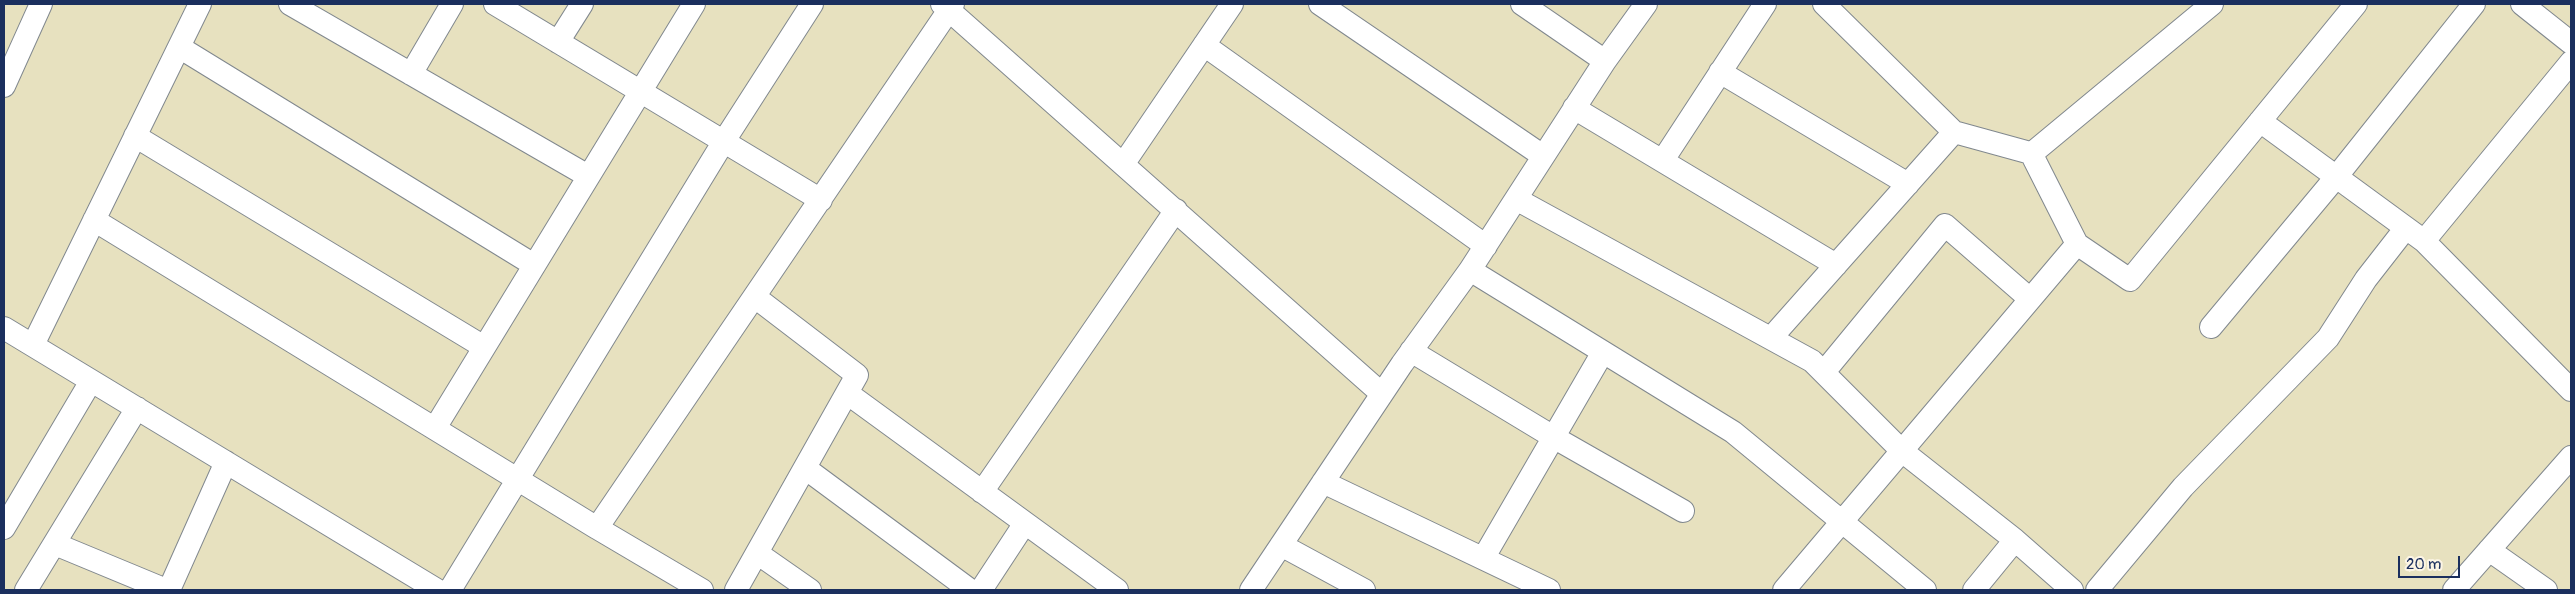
<!DOCTYPE html>
<html>
<head>
<meta charset="utf-8">
<style>
	body { margin:0 }
	#map { position:relative; width:2575px; height:594px; overflow:hidden; background:#e7e1bf; font-family:Pangolin,sans-serif }
	canvas { display:block }
	.frame { position:absolute; inset:0; border:5px solid #1b2f5e; pointer-events:none }
	.scale { position:absolute; left:2398px; top:556px; width:62px; height:22px; box-sizing:border-box; border:2px solid #1b2f5e; border-top:0; padding-left:6px; font-size:15px; line-height:18px; white-space:nowrap; color:#1b2f5e; -webkit-text-stroke:4px #fcf5e5; paint-order:stroke }
</style>
</head>
<body>
<div id="map">
<canvas width="2575" height="594"></canvas>
<div class="frame"></div>
<div class="scale">20 m</div>
</div>
<script>
const context = document.querySelector('canvas').getContext('2d');
context.lineJoin = 'round';
const poly = rows => new Path2D(rows.map(r => 'M' + r).join(''));
function trace(path, color, width, dash) { context.strokeStyle = color; context.lineWidth = width; context.lineCap = dash ? 'butt' : 'round'; context.setLineDash(dash || []); context.stroke(path); }
const street = poly([
	[290,4,588,176],
	[495,4,821,200],
	[942,4,1382,394],
	[1320,4,1543,156],
	[1522,4,1605,61],
	[1824,4,1954,132,2034,154],
	[2212,4,2036,150,2034,154,2034,159,2077,244,2130,280,2356,4],
	[2522,4,2571,43],
	[558,42,582,4],
	[1204,45,1486,246],
	[179,47,534,265],
	[1720,72,1908,184],
	[411,74,452,4],
	[4,86,41,4],
	[1574,108,1836,265],
	[2260,121,2424,241,2571,62],
	[135,136,484,347],
	[1663,160,1765,4],
	[1124,163,1232,4],
	[1516,199,1812,361,1902,451,2015,540,2072,590],
	[94,220,597,528,953,4],
	[2424,241,2571,390],
	[1470,270,1733,432,1925,590],
	[2211,327,2337,176,2474,4],
	[4,328,437,590],
	[1771,338,1954,132],
	[33,345,200,4],
	[1411,351,1555,438,1683,511],
	[1824,372,1945,225,2030,299],
	[847,393,1117,590],
	[435,428,694,4],
	[805,468,970,590],
	[1323,482,1549,590],
	[982,492,1176,210],
	[4,528,91,381],
	[597,528,702,590],
	[55,544,166,590],
	[1281,545,1364,590],
	[2489,550,2546,590],
	[757,553,810,590],
	[1484,557,1603,352],
	[26,590,137,408],
	[169,590,226,462],
	[450,590,724,141,812,4],
	[736,590,857,375,755,297],
	[981,590,1025,523],
	[1251,590,1402,364,1470,270,1605,61,1646,4],
	[1784,590,2077,244],
	[1974,590,2015,540],
	[2097,590,2183,487,2328,338,2366,279,2405,229],
	[2454,590,2571,457]
]);
trace(street, '#81888e', 24);
trace(street, '#fff', 22);
</script>
</body>
</html>
